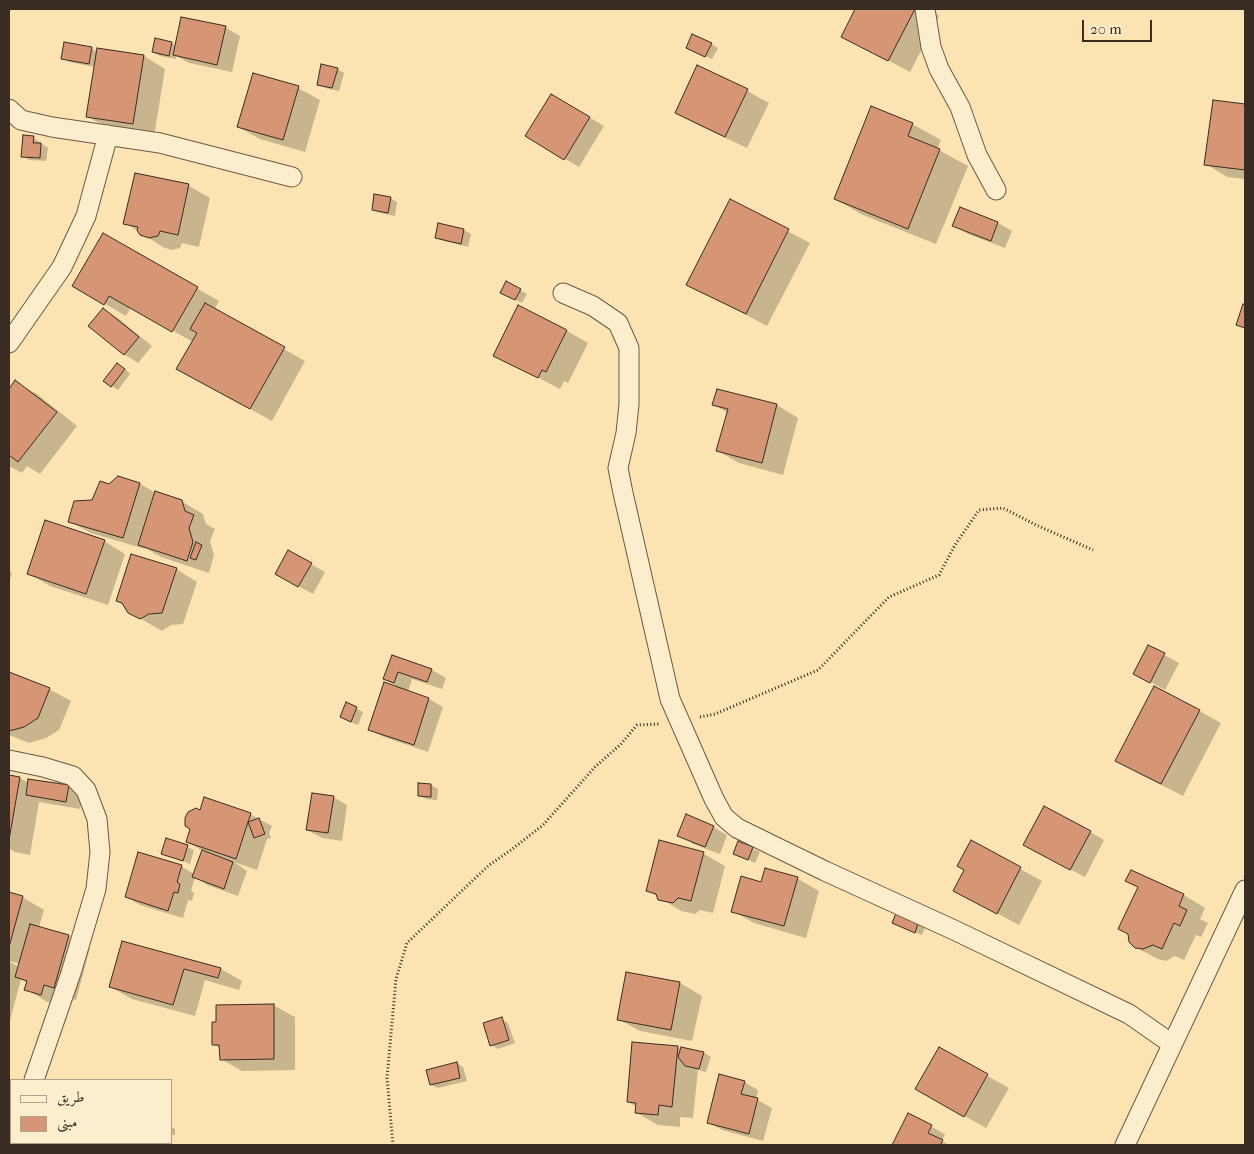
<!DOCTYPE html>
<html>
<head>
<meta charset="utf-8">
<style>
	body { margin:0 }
	#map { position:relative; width:1254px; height:1154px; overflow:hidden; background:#fbe3b2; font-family:"IM FELL French Canon",Amiri,serif }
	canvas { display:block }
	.frame { position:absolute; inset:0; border:10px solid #392c23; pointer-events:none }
	.legend { position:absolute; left:10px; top:1079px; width:162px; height:65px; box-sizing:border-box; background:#fcedcd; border:1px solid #aea089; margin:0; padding:6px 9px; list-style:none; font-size:15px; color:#392c23 }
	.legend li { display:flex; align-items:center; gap:10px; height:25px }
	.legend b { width:25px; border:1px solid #aea089 }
	.scale { position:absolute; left:1082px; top:20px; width:70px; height:22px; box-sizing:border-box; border:2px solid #392c23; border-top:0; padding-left:6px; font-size:15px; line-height:18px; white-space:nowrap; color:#392c23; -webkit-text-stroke:4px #fcedcd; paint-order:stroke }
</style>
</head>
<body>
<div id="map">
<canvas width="1254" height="1154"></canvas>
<div class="frame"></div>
<ul class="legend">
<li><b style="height:6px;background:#fcedcd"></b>طريق</li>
<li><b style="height:14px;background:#d69575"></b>مبنى</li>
</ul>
<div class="scale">20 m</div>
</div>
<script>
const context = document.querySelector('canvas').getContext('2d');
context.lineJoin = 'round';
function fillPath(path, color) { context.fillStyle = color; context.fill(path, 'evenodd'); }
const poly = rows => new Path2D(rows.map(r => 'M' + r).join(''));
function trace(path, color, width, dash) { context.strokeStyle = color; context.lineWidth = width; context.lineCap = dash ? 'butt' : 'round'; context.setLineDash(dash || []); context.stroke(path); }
const shadow = poly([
	[857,9,927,9,939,16,910,72,843,36],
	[226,28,240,36,232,72,189,63,176,56,176,59,160,56,153,52,172,43,177,46],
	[711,44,718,48,712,59,694,51],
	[91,48,98,52,98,49,144,56,165,69,154,136,109,129,87,116,95,67,69,62,63,58],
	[698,67,747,91,769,103,747,148,698,125,676,113],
	[337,69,344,73,339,91,325,88,318,84],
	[298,88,320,100,305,152,260,139,238,127],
	[551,95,604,126,579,167,526,136],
	[1214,101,1245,105,1245,179,1227,177,1206,164],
	[912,124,941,140,937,149,968,166,936,244,863,215,835,199],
	[34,138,48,148,46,161,29,160,23,156],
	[136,174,189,186,210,198,199,247,182,243,180,248,171,250,163,247,125,223],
	[390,198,397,202,395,216,380,213,373,210],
	[730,201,810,243,767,326,688,284],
	[998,223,1012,231,1005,248,968,234,954,225],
	[439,225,464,230,471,234,468,247,444,241,437,238],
	[103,234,219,301,214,310,305,361,272,421,199,381,193,342,131,307,126,316,74,286],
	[520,290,527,294,522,303,508,296],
	[104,310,118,318,152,346,138,363,124,354],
	[567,331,588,343,568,383,564,381,560,389,495,355],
	[124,368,130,374,118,390,112,386],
	[15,382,37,394,77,426,40,474,27,466,22,473,9,466,9,391],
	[718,390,777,405,798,418,783,475,739,463,718,451,728,413,714,405],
	[140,484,156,493,181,501,203,514,206,524,215,529,210,541,214,555,209,573,161,557,145,548,145,549,91,533,69,521,109,485],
	[104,541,125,554,108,605,50,586,28,573],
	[289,552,325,572,313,594,276,574],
	[176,569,197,582,183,624,171,625,162,631,129,612,124,605,117,601],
	[9,571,12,573,9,582],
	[1148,646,1179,663,1165,690,1149,681],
	[392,656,432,670,446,678,442,689,412,679,408,692,429,699,443,707,428,752,384,737,369,729,400,688,384,679],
	[9,673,49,689,71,701,59,730,46,738,29,743,9,735],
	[347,704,363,712,358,725,348,721],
	[1199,711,1221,723,1183,796,1138,773],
	[9,776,20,778,29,783,68,787,83,795,80,809,39,802,30,855,15,852,9,849],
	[431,785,438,789,437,800,426,799,419,795],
	[333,797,347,805,342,841,322,838,307,830],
	[201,811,250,814,272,826,269,833,271,838,267,839,257,870,234,862,247,871,238,896,207,885,195,877,191,891,194,893,192,901,188,900,183,918,140,905,126,897,181,866,194,874,203,851,187,842],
	[713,827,727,835,720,854,693,844,679,835],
	[1090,832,1104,840,1085,877,1038,853],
	[660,842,704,854,725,866,713,913,700,910,695,914,681,911,647,890],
	[739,842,760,852,755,863,735,854],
	[971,842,1042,881,1019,925,976,902,965,869],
	[187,847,194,850,190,864,163,853],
	[766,869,798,879,819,891,806,938,754,923,733,911,762,883],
	[1131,871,1184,895,1205,908,1200,919,1208,923,1201,937,1196,935,1184,960,1175,956,1166,961,1158,959,1135,947,1139,887],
	[9,894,22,897,44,910,39,927,69,936,90,948,76,1000,65,996,63,1006,47,1002,26,989,28,983,21,979,9,1025],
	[10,961,20,964,19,967,10,962],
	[898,913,926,925,922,935,894,923],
	[123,942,221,969,242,981,239,990,205,980,195,1016,132,999,111,987],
	[627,973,680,983,702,996,692,1041,640,1031,618,1019],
	[273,1005,295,1017,295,1070,242,1071,221,1059,220,1048,213,1044],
	[501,1019,508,1023,515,1043,498,1049,491,1045],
	[677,1047,682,1049,704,1053,711,1057,706,1072,698,1070,693,1118,680,1117,680,1127,658,1125,637,1113,637,1107,628,1102],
	[939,1049,1009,1088,986,1128,917,1089],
	[457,1063,463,1067,467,1081,438,1088,431,1085],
	[744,1082,758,1090,756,1099,772,1108,763,1141,722,1130,708,1122],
	[909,1115,945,1134,942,1141,949,1145,894,1145],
	[171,1127,175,1129,175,1135,171,1135],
	[127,1143,166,1143,166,1145,132,1145]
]);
const building = poly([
	[855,9,915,9,888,61,841,37,855,9],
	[181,17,226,26,217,65,173,55,181,17],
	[692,34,712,43,705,57,686,48,692,34],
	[155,38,172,42,169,56,152,52,155,38],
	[64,42,92,47,89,64,61,59,64,42],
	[97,48,144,55,133,124,86,117,97,48],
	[321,64,338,68,332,88,317,85,321,64],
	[697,65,748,89,725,137,675,113,697,65],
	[253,73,299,86,283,140,237,127,253,73],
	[551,94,590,117,564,160,525,136,551,94],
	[1213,100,1245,104,1245,170,1204,165,1213,100],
	[871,106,913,123,908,136,940,149,908,229,834,199,871,106],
	[23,135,34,136,33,143,41,143,40,158,21,157,23,135],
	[135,173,189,184,178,235,160,231,158,236,149,238,140,235,137,230,138,227,123,224,135,173],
	[374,194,391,197,388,213,372,210,374,194],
	[730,199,789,229,746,314,686,285,730,199],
	[960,207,998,222,991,241,952,226,960,207],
	[438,223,464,229,461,244,435,238,438,223],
	[103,233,198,287,172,332,109,296,104,305,72,286,103,233],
	[506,281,521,289,515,300,500,293,506,281],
	[205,303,285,347,250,409,176,369,197,333,190,329,205,303],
	[1243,304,1245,305,1245,328,1236,325,1243,304],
	[518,305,567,330,546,372,542,370,538,378,493,356,518,305],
	[103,308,139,337,124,355,88,326,103,308],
	[117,363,125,369,111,387,103,381,117,363],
	[15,380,57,412,18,462,9,455,9,389,15,380],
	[717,389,777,404,762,463,716,451,728,409,712,405,717,389],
	[118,476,140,483,123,538,68,522,74,501,92,500,100,481,109,484,118,476],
	[155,491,182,500,185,511,194,515,189,528,193,542,187,561,138,545,155,491],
	[45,520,105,540,86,594,27,574,45,520],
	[196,542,202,545,196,560,190,558,196,542],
	[288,550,312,563,298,587,275,574,288,550],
	[131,554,177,568,162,613,149,614,140,619,128,613,122,603,116,601,131,554],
	[1148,645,1165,653,1150,683,1133,674,1148,645],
	[392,655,432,669,427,682,398,672,394,683,383,679,392,655],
	[9,672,50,688,38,718,24,727,9,731,9,672],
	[384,682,429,698,414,745,368,730,384,682],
	[1154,686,1200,710,1161,784,1115,761,1154,686],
	[346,702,357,707,351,722,340,717,346,702],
	[9,775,20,777,9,840,9,775],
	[28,779,69,785,66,802,26,795,28,779],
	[418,783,431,784,431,797,418,796,418,783],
	[312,793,334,796,328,833,306,830,312,793],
	[204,797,251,813,236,859,186,842,190,829,185,826,185,818,188,812,196,808,200,810,204,797],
	[1044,806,1091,831,1070,870,1023,845,1044,806],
	[686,814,714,826,705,847,677,836,686,814],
	[259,818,265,834,254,838,248,822,259,818],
	[166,838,188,845,183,861,161,854,166,838],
	[659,840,704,852,691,901,678,898,673,903,658,900,656,894,646,891,659,840],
	[971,840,1021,867,997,914,953,891,964,870,957,866,971,840],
	[738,841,753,847,748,860,733,854,738,841],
	[202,850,233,862,224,889,192,877,202,850],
	[138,852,182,865,177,882,180,884,178,893,174,892,168,911,125,897,138,852],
	[765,868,798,877,784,926,731,912,741,876,761,882,765,868],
	[1131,870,1184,894,1179,906,1187,910,1180,926,1174,923,1162,949,1153,945,1143,949,1135,948,1129,942,1128,934,1118,929,1138,887,1125,881,1131,870],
	[9,892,23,896,9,947,9,892],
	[897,911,919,920,915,933,892,923,897,911],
	[30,924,69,935,54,988,44,985,41,995,24,990,27,981,15,977,30,924],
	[122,941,221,968,218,978,184,969,173,1005,109,987,122,941],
	[626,972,680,982,671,1030,617,1020,626,972],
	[274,1004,274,1059,220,1060,219,1045,212,1045,212,1022,216,1022,216,1005,274,1004],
	[502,1017,509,1040,490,1046,483,1023,502,1017],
	[632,1042,678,1046,672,1107,659,1105,658,1115,635,1113,636,1103,627,1102,632,1042],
	[681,1047,704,1052,699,1069,685,1066,678,1057,681,1047],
	[939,1047,988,1074,964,1117,915,1089,939,1047],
	[457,1062,460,1078,430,1085,426,1070,457,1062],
	[719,1074,745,1081,741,1094,758,1098,749,1134,707,1123,719,1074],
	[908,1113,932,1125,928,1133,943,1140,940,1145,892,1145,908,1113]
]);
const path = poly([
	[700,717,715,714,818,670,889,597,939,575,955,545,979,510,1003,508,1036,525,1093,550],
	[393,1145,387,1078,396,979,407,943,488,866,511,850,543,825,595,767,621,744,637,725,659,724]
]);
const minor = poly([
	[925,9,931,47,939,69,960,107,977,155,996,190],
	[9,109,21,120,52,127,160,143,292,177],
	[563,293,593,306,618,323,629,348,629,404,626,433,618,468,623,493,670,699,714,799,724,817,737,828,825,871,954,930,1129,1014,1172,1044],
	[9,343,62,267,86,216,108,135],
	[9,760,43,767,73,776,86,790,97,819,100,852,96,889,71,973,34,1080],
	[11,1145,12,1143],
	[1125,1145,1245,890]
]);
fillPath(shadow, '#0003');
fillPath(building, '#d69575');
trace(building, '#392c23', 1);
trace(minor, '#6a5a47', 21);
trace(path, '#392c23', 3, [1, 2.5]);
trace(minor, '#fcedcd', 19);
</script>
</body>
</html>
